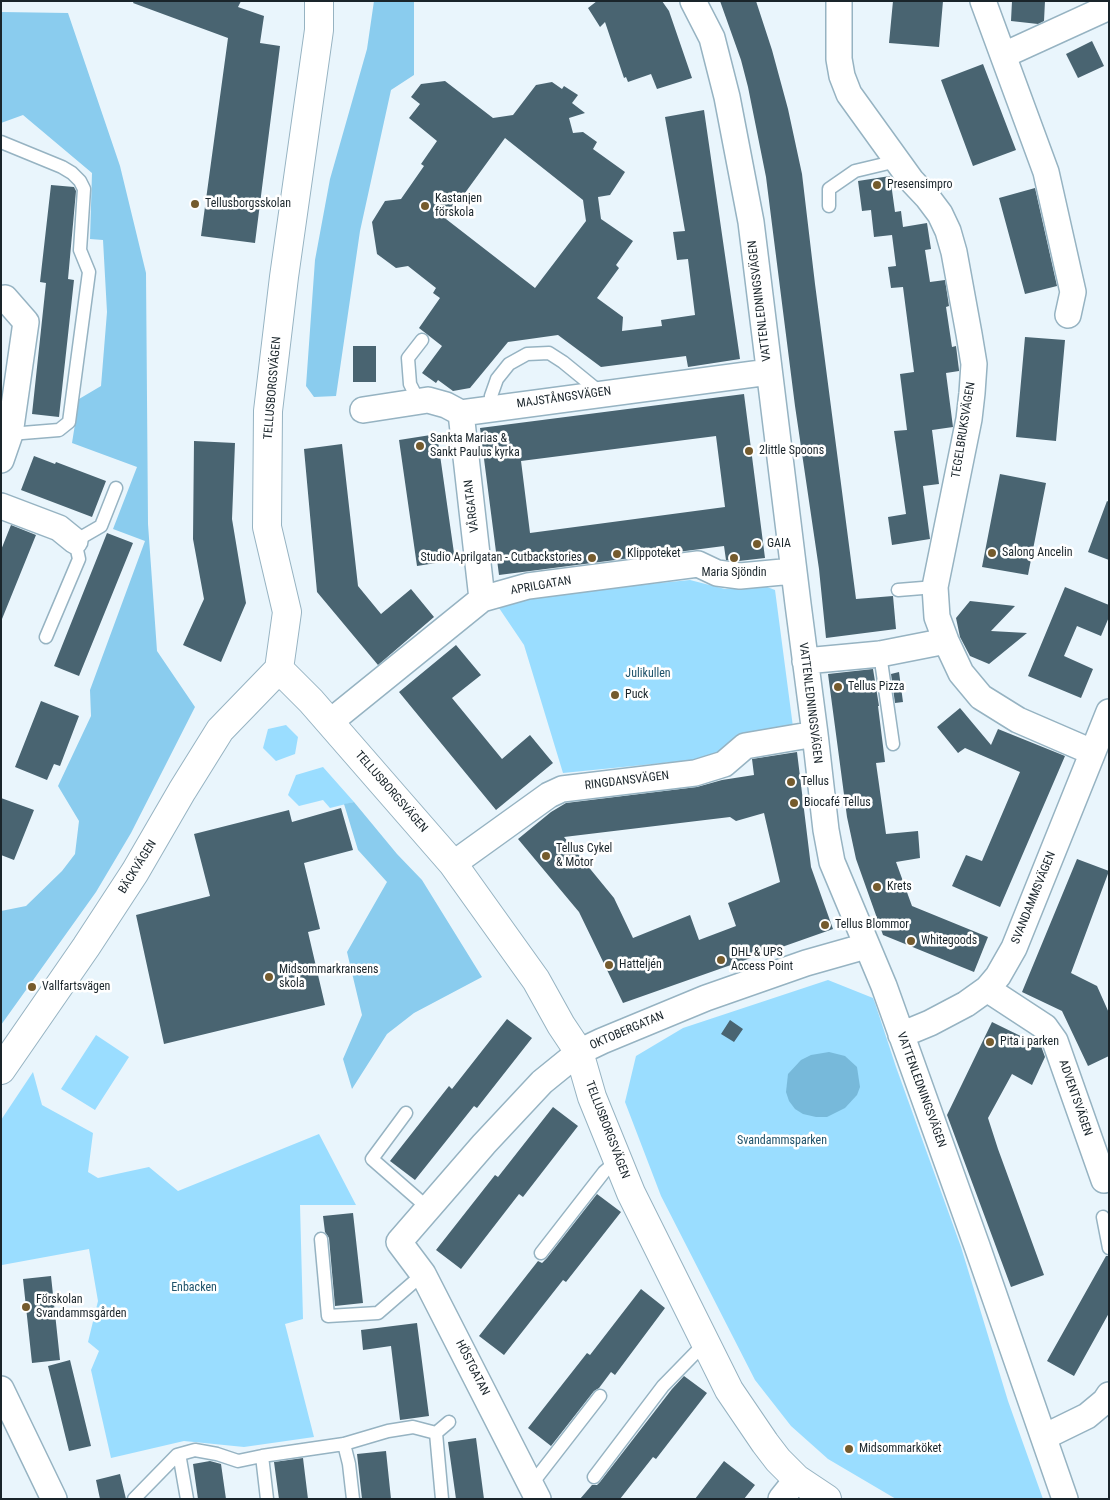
<!DOCTYPE html>
<html>
<head>
<meta charset="utf-8">
<style>
	body { margin:0 }
	#map { position:relative; width:1110px; height:1500px; overflow:hidden; background:#e9f5fc; font-family:"Roboto Condensed",sans-serif }
	canvas { display:block }
	.frame { position:absolute; inset:0; border:2px solid #1a252b; pointer-events:none }
</style>
</head>
<body>
<div id="map">
<canvas width="1110" height="1500"></canvas>
<div class="frame"></div>
</div>
<script>
const context = document.querySelector('canvas').getContext('2d');
context.lineJoin = 'round';
function fillPath(path, color) { context.fillStyle = color; context.fill(path, 'evenodd'); }
const poly = rows => new Path2D(rows.map(r => 'M' + r).join(''));
function trace(path, color, width, dash) { context.strokeStyle = color; context.lineWidth = width; context.lineCap = dash ? 'butt' : 'round'; context.setLineDash(dash || []); context.stroke(path); }
function drawText(font, color, halo, rows, align = 'center') {
  context.font = font + ' "Roboto Condensed",sans-serif'; context.lineWidth = 5; context.setLineDash([]); context.textBaseline = 'middle'; context.strokeStyle = halo; context.fillStyle = color; for (const [text, x, y, turn = 0] of rows) {
    context.save(); context.translate(x, y); context.rotate((+turn || 0) * Math.PI / 180); context.textAlign = isNaN(turn) ? turn : align; if (halo) context.strokeText(text, 0, 0); context.fillText(text, 0, 0); context.restore();
  }
}
const green = poly([
	[690,580,725,589,762,585,775,590,793,727,713,758,563,773,524,645,499,608,536,595],
	[286,725,298,737,295,754,276,761,263,748,268,729],
	[323,767,354,802,330,808,323,800,299,806,288,795,296,775],
	[828,980,873,998,875,1003,896,1067,961,1247,1008,1401,1043,1499,896,1499,828,1459,791,1426,755,1380,661,1196,625,1102,636,1056,683,1028],
	[96,1035,129,1057,95,1110,61,1089],
	[33,1072,42,1105,93,1133,88,1172,98,1178,149,1167,178,1191,319,1134,356,1205,300,1205,303,1319,285,1324,314,1437,244,1447,184,1441,111,1458,91,1370,99,1351,88,1342,98,1301,89,1249,2,1265,1,1120]
]);
const forest = poly([
	[374,1,414,1,414,75,391,90,360,231,336,396,314,397,306,386,315,260,330,179,367,49],
	[1,12,68,13,120,166,146,273,148,524,157,651,195,707,131,833,96,892,1,1025,1,911,26,906,62,871,75,854,79,821,58,786,91,716,90,690,145,541,113,529,137,467,72,443,79,399,101,386,107,312,103,240,90,239,92,173,23,115,1,123],
	[354,802,397,854,422,880,482,977,414,1013,387,1034,352,1089,343,1059,362,1015,347,952,387,882,358,850,344,804]
]);
const water = poly([
	[829,1052,845,1056,857,1067,860,1087,857,1095,845,1108,827,1117,816,1117,803,1114,795,1109,789,1101,786,1092,788,1074,801,1060,811,1055]
]);
const building = poly([
	[134,1,241,1,238,7,264,16,260,43,280,46,255,243,201,236,228,38,133,3],
	[597,1,662,1,669,11,692,78,657,89,651,74,628,82,626,77,624,78,605,22,600,27,588,8],
	[720,1,756,1,772,50,788,109,802,174,815,284,856,599,893,596,896,629,826,638,819,569,795,406,766,177,748,87,741,60],
	[893,1,943,1,939,47,889,43],
	[1012,1,1045,1,1044,21,1038,24,1011,21],
	[1092,41,1104,66,1078,78,1066,54],
	[983,64,1016,150,973,166,941,80],
	[445,81,493,118,513,115,536,85,552,82,562,89,564,86,578,95,572,103,585,113,569,118,573,133,583,132,597,142,593,149,625,172,610,195,598,197,601,219,633,241,616,265,619,268,597,298,623,317,622,331,662,326,661,320,695,315,688,259,677,260,673,232,685,231,665,117,704,110,740,359,688,367,686,356,601,367,558,335,508,342,470,388,453,391,438,380,436,383,422,373,442,346,419,328,440,298,433,293,436,288,408,266,396,268,377,254,372,222,385,201,401,199,424,166,421,164,437,141,409,118,420,104,411,97,421,84],
	[505,138,583,200,586,221,535,288,446,219],
	[890,176,895,212,901,211,903,227,927,223,931,249,925,250,930,282,945,280,949,306,946,307,952,347,956,346,959,370,959,371,946,373,953,427,932,430,939,484,923,486,930,539,892,545,888,517,906,514,894,431,907,430,900,374,914,372,903,287,891,288,888,267,896,266,892,235,874,237,871,210,862,211,858,181],
	[51,185,74,187,76,191,68,279,74,280,59,417,32,414,46,283,40,282],
	[1035,188,1057,286,1025,294,999,198],
	[1025,337,1065,340,1056,441,1016,437],
	[353,346,376,346,376,382,353,382],
	[744,394,765,558,739,561,726,560,724,546,499,575,480,428],
	[716,436,725,507,530,533,521,461],
	[437,434,455,560,417,566,399,440],
	[194,441,235,443,232,519,246,603,221,662,183,645,204,599,193,539],
	[342,444,358,586,381,614,411,589,434,617,378,665,317,592,304,449],
	[34,456,55,464,56,462,106,481,92,517,21,490],
	[1000,474,1046,483,1028,575,982,567],
	[1107,501,1109,502,1109,560,1088,552],
	[11,525,36,535,2,619,1,550],
	[107,533,133,543,79,676,54,666],
	[1065,587,1109,605,1109,617,1101,636,1077,626,1064,656,1093,669,1081,698,1028,676],
	[970,601,1015,606,991,631,1027,633,989,664,970,656,960,637,956,618],
	[456,645,481,675,452,698,502,759,530,735,553,763,496,810,399,692],
	[873,669,879,706,878,706,885,762,876,763,886,834,918,831,920,858,896,862,912,906,988,937,974,972,883,935,856,859,847,817,828,674],
	[899,672,903,702,895,703,891,674],
	[41,701,79,716,60,766,54,764,47,780,15,767],
	[960,708,991,745,998,729,1065,756,1000,907,952,886,966,855,982,861,1020,772,965,748,958,753,937,727],
	[797,752,811,867,833,929,623,1003,579,912,518,839,551,812,566,803,697,787,722,780,754,775,752,759],
	[764,813,780,882,728,903,736,926,699,940,690,915,633,938,614,898,564,837,730,817,736,821],
	[1,798,34,810,14,860,1,855],
	[341,808,353,850,304,863,320,929,308,932,325,1005,164,1044,136,915,210,896,194,834,289,810,292,822],
	[1077,859,1109,871,1071,973,1097,986,1109,1013,1109,1056,1088,1066,1062,1011,1022,992],
	[507,1019,532,1038,477,1108,474,1106,415,1180,390,1161,449,1086,452,1089],
	[730,1020,743,1029,734,1042,721,1034],
	[992,1022,1041,1046,1045,1057,1032,1085,1012,1074,988,1118,998,1149,1044,1275,1011,1287,947,1115],
	[553,1107,578,1126,523,1197,519,1194,461,1269,436,1250,495,1175,498,1177],
	[597,1194,621,1212,566,1282,563,1280,504,1355,479,1336,538,1261,542,1263,547,1258],
	[353,1213,363,1303,335,1306,329,1238,325,1232,323,1216],
	[1106,1256,1109,1256,1109,1313,1074,1376,1047,1361],
	[51,1276,60,1360,32,1363,23,1279],
	[641,1289,665,1308,615,1375,611,1372,599,1388,594,1391,551,1446,528,1428,587,1353,590,1355],
	[417,1323,429,1416,400,1420,391,1346,363,1350,361,1330],
	[70,1360,91,1446,69,1451,48,1366],
	[684,1376,707,1393,656,1459,653,1457,620,1499,580,1499,592,1485,597,1485,600,1482,672,1389],
	[476,1438,484,1499,456,1499,448,1442],
	[386,1451,391,1499,362,1499,357,1454],
	[303,1458,308,1499,279,1499,274,1462],
	[210,1461,221,1464,226,1499,198,1499,193,1464],
	[724,1461,755,1485,744,1499,695,1499],
	[120,1474,126,1499,100,1499,96,1480]
]);
const service = poly([
	[1,142,62,167,72,173,80,181,84,189,80,250,89,272,69,422,59,430,10,434],
	[829,206,829,189,855,171,897,161],
	[419,402,410,384,408,358,422,340],
	[490,408,491,396,497,379,509,364,527,354,549,353,563,362,601,393],
	[898,590,935,587],
	[46,637,79,559,75,541,101,526,116,488],
	[880,654,893,744],
	[406,1113,372,1159,428,1208],
	[1103,1217,1109,1248],
	[321,1239,328,1316,378,1313,423,1274],
	[541,1253,604,1172,618,1160],
	[436,1433,442,1499],
	[344,1444,349,1464,353,1499],
	[177,1455,180,1459,187,1499],
	[262,1456,267,1499],
	[594,1477,663,1386,706,1342],
	[531,1485,600,1396],
	[134,1499,177,1455,195,1450,217,1454,238,1461,262,1456,344,1444,388,1431,413,1427,436,1433,449,1422]
]);
const minor = poly([
	[693,1,712,38,727,97,751,222,798,604,815,734,826,830,832,862,884,986,977,1246,1065,1499],
	[839,1,839,59,842,76,849,94,911,180,928,198,940,214,948,231,954,252,969,334,974,364,972,393,969,419,935,587,937,617,946,641,961,673,981,697,1018,720,1092,752],
	[983,1,1046,172,1073,292,1068,315],
	[1004,55,1109,7],
	[363,410,428,400,446,405,461,413,769,372],
	[461,413,482,599],
	[1,460,10,434,26,322,5,298],
	[1,506,59,528,75,541],
	[805,661,880,654,946,641],
	[330,722,482,599,528,586,698,564,717,573,740,576,793,571],
	[453,864,549,795,562,789,695,773,724,764,745,746,815,734],
	[987,989,1045,1027,1055,1041,1104,1180],
	[901,1035,930,1023,966,1004,987,989,998,976,1014,948,1109,712],
	[1,1389,54,1499],
	[1044,1437,1087,1416,1105,1401,1109,1395],
	[538,1499,423,1274,399,1242,484,1144,542,1082,579,1052,602,1041,706,998,806,963,866,946],
	[781,1499,797,1479]
]);
const tertiary = poly([
	[279,669,311,701,453,864,536,980,561,1025,579,1052,592,1097,631,1193,729,1390,765,1443,778,1460,797,1479,827,1499],
	[279,669,287,612,267,527,268,411,284,277,319,30,319,1],
	[1,1070,86,947,135,872,182,791,220,730,279,669]
]);
const markers = [
	[877,185,5,"#755b2d"],
	[195,204,5,"#755b2d"],
	[425,206,5,"#755b2d"],
	[420,446,5,"#755b2d"],
	[749,451,5,"#755b2d"],
	[757,544,5,"#755b2d"],
	[992,553,5,"#755b2d"],
	[617,554,5,"#755b2d"],
	[592,558,5,"#755b2d"],
	[734,558,5,"#755b2d"],
	[838,687,5,"#755b2d"],
	[615,695,5,"#755b2d"],
	[791,782,5,"#755b2d"],
	[794,803,5,"#755b2d"],
	[546,856,5,"#755b2d"],
	[877,887,5,"#755b2d"],
	[825,925,5,"#755b2d"],
	[911,941,5,"#755b2d"],
	[721,960,5,"#755b2d"],
	[609,965,5,"#755b2d"],
	[269,977,5,"#755b2d"],
	[32,987,5,"#755b2d"],
	[990,1042,5,"#755b2d"],
	[26,1307,5,"#755b2d"],
	[849,1449,5,"#755b2d"]
];
const poiNames = [
	["Presensimpro",887,185],
	["Kastanjen",435,199],
	["förskola",435,213],
	["Tellusborgsskolan",205,204],
	["Sankta Marias &",430,439],
	["Sankt Paulus kyrka",430,453],
	["2little Spoons",759,451],
	["GAIA",767,544],
	["Salong Ancelin",1002,553],
	["Klippoteket",627,554],
	["Studio Aprilgatan - Cutbackstories",582,558,"right"],
	["Maria Sjöndin",734,573,"center"],
	["Tellus Pizza",848,687],
	["Puck",625,695],
	["Tellus",801,782],
	["Biocafé Tellus",804,803],
	["Tellus Cykel",556,849],
	["& Motor",556,863],
	["Krets",887,887],
	["Tellus Blommor",835,925],
	["Whitegoods",921,941],
	["DHL & UPS",731,953],
	["Access Point",731,967],
	["Hatteljén",619,965],
	["Midsommarkransens",279,970],
	["skola",279,984],
	["Vallfartsvägen",42,987],
	["Pita i parken",1000,1042],
	["Förskolan",36,1300],
	["Svandammsgården",36,1314],
	["Midsommarköket",859,1449]
];
const streetNames = [
	["VATTENLEDNINGSVÄGEN",760,301,-97],
	["TELLUSBORGSVÄGEN",273,388,-85],
	["MAJSTÅNGSVÄGEN",564,398,-8],
	["TEGELBRUKSVÄGEN",964,430,-81],
	["VÅRGATAN",472,506,-97],
	["APRILGATAN",541,586,-10],
	["VATTENLEDNINGSVÄGEN",810,703,83],
	["RINGDANSVÄGEN",627,781,-7],
	["TELLUSBORGSVÄGEN",391,792,49],
	["BÄCKVÄGEN",138,867,-58],
	["SVANDAMMSVÄGEN",1034,898,-68],
	["OKTOBERGATAN",627,1031,-23],
	["VATTENLEDNINGSVÄGEN",921,1090,70],
	["ADVENTSVÄGEN",1075,1098,71],
	["TELLUSBORGSVÄGEN",607,1130,69],
	["HÖSTGATAN",472,1368,63]
];
const parkNames = [
	["Julikullen",648,674],
	["Svandammsparken",782,1141],
	["Enbacken",194,1288]
];
fillPath(green, '#9addff');
fillPath(forest, '#8accee');
fillPath(water, '#77b9da');
fillPath(building, '#496471');
trace(service, '#96b3c2', 15);
trace(minor, '#96b3c2', 28);
trace(tertiary, '#96b3c2', 30);
trace(service, '#fff', 12);
trace(minor, '#fff', 25);
trace(tertiary, '#fff', 28);
for (const [x, y, r, color] of markers) { const dot = new Path2D(); dot.arc(x, y, r, 0, 2 * Math.PI); context.fillStyle = color; context.fill(dot); trace(dot, '#fff', 2); }
drawText('12px', '#1a252b', '#fff', poiNames, 'left');
drawText('12px', '#1a252b', '#fff', streetNames);
drawText('12px', '#20546c', '#fff', parkNames);
</script>
</body>
</html>
